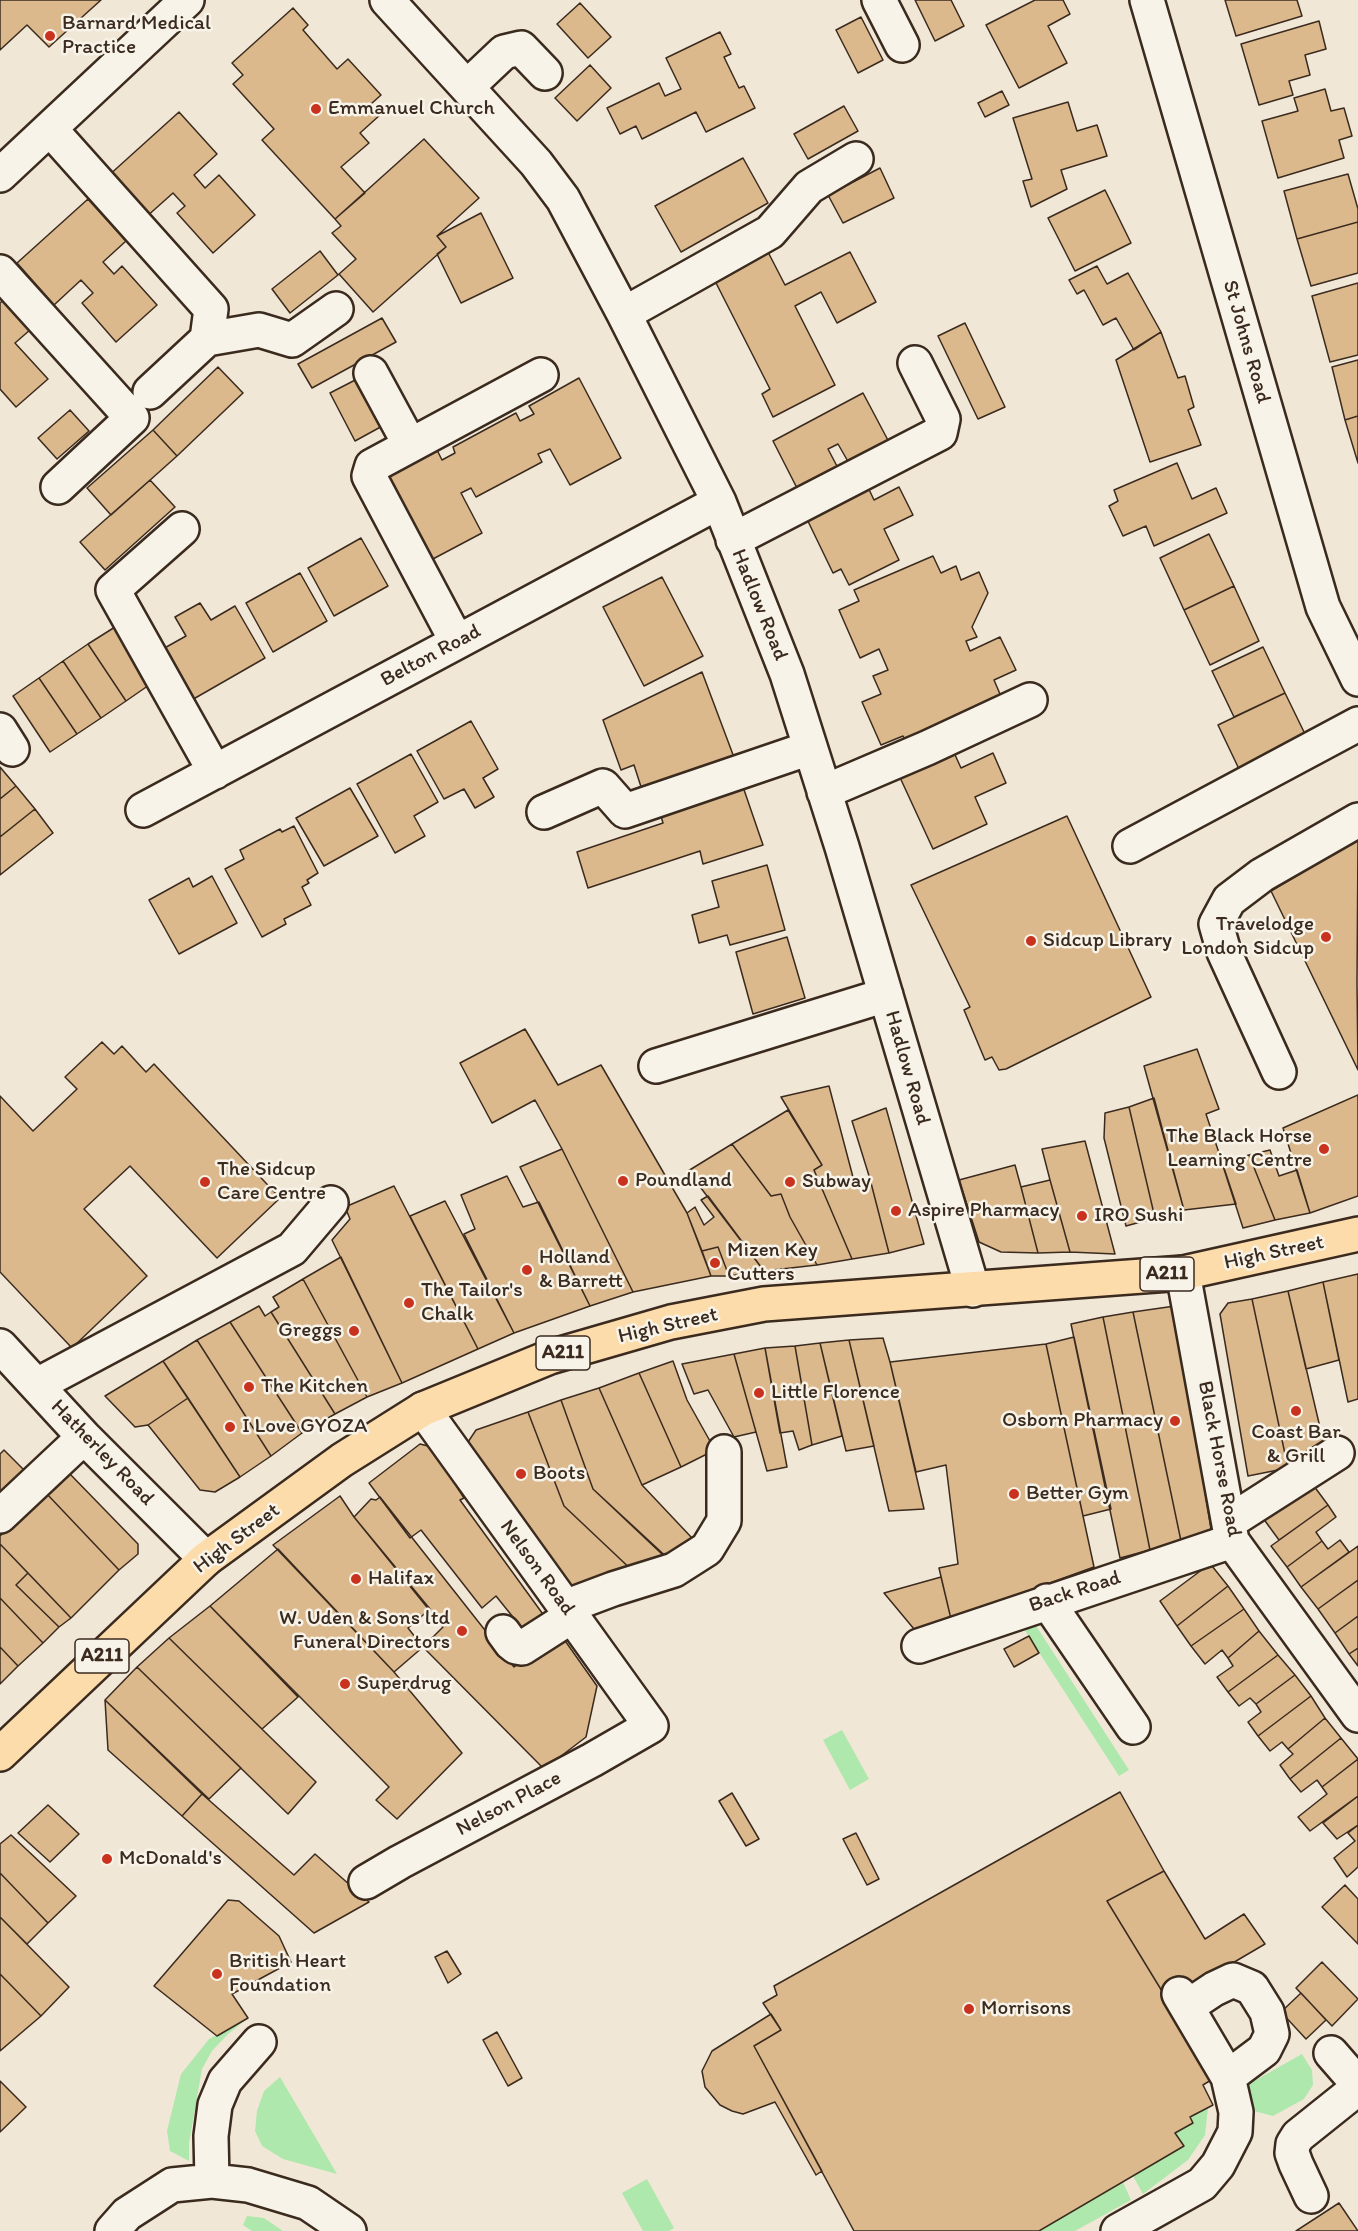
<!DOCTYPE html>
<html>
<head>
<meta charset="utf-8">
<style>
	body { margin:0 }
	canvas { display:block; background:#f1e7d6 }
</style>
</head>
<body>
<canvas width="1358" height="2231"></canvas>
<script>
const context = document.querySelector('canvas').getContext('2d');
context.lineJoin = 'round';
function fillPath(path, color) { context.fillStyle = color; context.fill(path, 'evenodd'); }
const poly = rows => new Path2D(rows.map(r => 'M' + r).join(''));
function trace(path, color, width, dash) { context.strokeStyle = color; context.lineWidth = width; context.lineCap = dash ? 'butt' : 'round'; context.setLineDash(dash || []); context.stroke(path); }
function drawText(font, color, halo, rows, align = 'center') {
  context.font = font + ' Itim,sans-serif'; context.lineWidth = 5; context.setLineDash([]); context.textBaseline = 'middle'; context.strokeStyle = halo; context.fillStyle = color; for (const [text, x, y, turn = 0] of rows) {
    context.save(); context.translate(x, y); context.rotate((+turn || 0) * Math.PI / 180); context.textAlign = isNaN(turn) ? turn : align; if (halo) context.strokeText(text, 0, 0); context.fillText(text, 0, 0); context.restore();
  }
}
const green = poly([
	[1033,1621,1129,1770,1119,1776,1022,1626],
	[842,1730,869,1779,850,1790,823,1740],
	[248,2018,228,2034,212,2051,202,2069,189,2143,189,2161,170,2151,167,2131,181,2074,209,2039],
	[1302,2054,1312,2070,1313,2085,1304,2099,1273,2116,1254,2111,1244,2098,1240,2089],
	[280,2077,337,2174,283,2159,262,2146,255,2131,257,2111,264,2091],
	[1208,2108,1205,2135,1188,2160,1143,2194,1133,2176,1183,2147,1175,2133,1192,2124,1190,2117],
	[647,2179,674,2228,669,2231,643,2231,622,2193],
	[1123,2182,1131,2200,1075,2231,1039,2231],
	[247,2216,264,2218,283,2231,252,2231,243,2225]
]);
const building = poly([
	[0,0,101,0,49,47,27,25,0,50,0,0],
	[915,0,951,0,964,26,935,41,915,0],
	[1035,0,1063,0,1070,14,1048,26,1067,63,1019,88,986,25,1035,0],
	[1225,0,1297,0,1302,16,1236,36,1225,0],
	[580,3,611,37,588,58,557,24,580,3],
	[293,8,308,25,303,30,337,69,348,59,381,95,371,104,380,115,360,133,369,143,341,167,365,193,335,219,262,140,274,129,233,84,243,75,232,63,293,8],
	[861,17,883,60,858,73,836,30,861,17],
	[1319,21,1326,49,1305,55,1310,75,1289,81,1293,95,1259,105,1241,44,1319,21],
	[720,32,731,54,724,57,739,88,744,86,755,108,706,132,696,112,642,139,636,126,620,134,607,108,659,83,665,96,681,89,666,58,720,32],
	[590,65,611,88,577,121,555,98,590,65],
	[1325,89,1331,111,1344,108,1352,136,1339,140,1344,158,1278,178,1262,121,1298,111,1294,98,1325,89],
	[1002,91,1009,105,985,117,978,103,1002,91],
	[1068,102,1077,131,1097,125,1107,156,1061,170,1067,189,1031,207,1023,181,1032,179,1013,118,1068,102],
	[844,106,858,131,808,159,794,134,844,106],
	[179,112,217,154,194,175,205,188,219,175,255,215,213,253,177,213,185,206,173,193,145,218,107,177,179,112],
	[424,139,479,198,437,236,446,247,373,312,339,274,356,259,332,233,341,226,335,219,424,139],
	[743,158,768,203,681,252,655,206,743,158],
	[880,168,894,198,843,223,828,195,880,168],
	[1348,174,1358,209,1358,222,1297,239,1284,191,1348,174],
	[1105,190,1131,243,1075,271,1048,218,1105,190],
	[88,199,126,241,103,262,114,274,122,266,157,305,116,342,82,303,93,293,81,280,54,305,17,263,88,199],
	[481,213,513,278,461,303,437,254,446,247,437,236,481,213],
	[1358,222,1358,273,1311,286,1297,239,1358,222],
	[320,251,338,275,290,313,272,289,320,251],
	[768,252,785,285,850,252,876,302,837,323,821,292,795,306,835,385,773,417,762,394,770,389,714,279,768,252],
	[1097,266,1107,284,1128,273,1161,332,1134,350,1116,318,1103,325,1084,290,1077,294,1069,280,1097,266],
	[1358,283,1358,355,1330,362,1312,296,1358,283],
	[11,294,38,323,15,343,48,379,16,407,0,389,0,303,11,294],
	[382,318,396,342,312,388,298,364,382,318],
	[965,323,1005,407,978,419,938,336,965,323],
	[1161,332,1178,378,1185,376,1194,407,1188,410,1201,445,1150,462,1116,360,1161,332],
	[1358,360,1358,416,1345,420,1332,367,1358,360],
	[218,367,243,393,177,456,153,430,218,367],
	[361,377,386,424,355,441,330,393,361,377],
	[579,378,621,458,570,485,550,449,538,454,542,462,476,497,471,488,461,493,482,533,431,560,387,476,437,450,442,460,455,453,453,447,516,413,520,421,534,414,529,406,579,378],
	[863,393,890,444,850,465,838,444,828,449,839,470,799,492,773,441,863,393],
	[70,410,89,431,57,459,38,438,70,410],
	[1358,416,1358,463,1345,420,1358,416],
	[153,430,177,456,111,515,87,488,153,430],
	[1177,463,1192,499,1216,488,1227,513,1154,546,1146,526,1123,536,1109,506,1118,501,1114,490,1177,463],
	[150,480,175,507,105,570,80,542,150,480],
	[866,483,874,500,899,487,913,515,884,529,899,560,849,585,841,569,833,573,804,513,866,483],
	[1209,534,1234,586,1184,610,1160,558,1209,534],
	[361,538,388,586,334,616,308,568,361,538],
	[933,556,941,573,956,566,961,580,979,572,988,593,972,627,977,637,966,641,970,651,1000,637,1016,670,994,680,1006,708,910,751,903,736,881,745,862,702,881,694,873,676,888,670,879,649,860,658,839,610,859,601,854,590,933,556],
	[300,573,327,621,273,652,246,603,300,573],
	[662,577,703,656,644,686,603,607,662,577],
	[1234,586,1259,641,1210,665,1184,610,1234,586],
	[200,603,211,620,235,606,265,658,190,701,161,650,186,636,175,617,200,603],
	[115,627,152,683,126,701,88,644,115,627],
	[88,644,126,701,101,718,63,661,88,644],
	[1263,647,1285,693,1234,717,1212,671,1263,647],
	[63,661,101,718,77,734,39,678,63,661],
	[702,672,735,760,643,793,634,765,621,770,603,720,702,672],
	[39,678,77,734,50,752,13,696,39,678],
	[1285,693,1306,736,1239,769,1218,725,1285,693],
	[471,721,498,769,483,778,494,797,475,808,464,789,444,799,417,751,471,721],
	[951,746,961,768,993,753,1006,783,975,797,987,824,933,849,897,771,951,746],
	[411,754,438,802,414,816,425,836,395,853,357,784,411,754],
	[0,767,16,786,0,799,0,767],
	[741,781,763,845,703,864,700,851,588,888,577,852,663,823,659,809,741,781],
	[16,786,35,809,0,837,0,799,16,786],
	[350,788,378,836,324,866,296,818,350,788],
	[35,809,53,833,0,875,0,837,35,809],
	[1067,816,1151,997,1006,1069,999,1070,992,1057,985,1060,964,1010,970,1007,911,885,1067,816],
	[294,826,318,873,307,880,309,883,302,887,311,905,284,919,286,924,262,937,225,869,244,859,240,850,280,829,282,832,294,826],
	[1358,839,1357,983,1358,1070,1271,891,1358,839],
	[767,865,785,930,730,945,727,935,699,943,692,915,719,907,712,881,767,865],
	[212,876,237,923,179,954,149,900,189,878,193,887,212,876],
	[787,937,805,998,753,1014,736,952,787,937],
	[525,1029,558,1085,601,1065,687,1213,711,1276,633,1292,562,1149,535,1100,492,1123,460,1063,525,1029],
	[102,1042,114,1054,122,1046,146,1072,154,1064,280,1198,217,1258,130,1166,84,1209,147,1276,72,1348,0,1272,0,1096,33,1131,77,1089,65,1077,102,1042],
	[1197,1049,1219,1109,1206,1114,1236,1204,1184,1210,1144,1066,1197,1049],
	[829,1086,854,1181,870,1179,889,1253,852,1259,814,1170,822,1165,781,1097,829,1086],
	[1358,1095,1358,1196,1310,1213,1283,1128,1358,1095],
	[1154,1098,1184,1210,1155,1218,1129,1107,1154,1098],
	[1129,1107,1155,1218,1126,1226,1104,1138,1105,1113,1129,1107],
	[886,1108,924,1244,889,1253,870,1179,852,1121,886,1108],
	[788,1110,822,1165,814,1170,852,1259,817,1265,790,1217,781,1194,771,1196,732,1144,788,1110],
	[1085,1141,1115,1254,1070,1252,1050,1180,1042,1149,1085,1141],
	[732,1144,771,1196,781,1194,790,1217,817,1265,764,1271,688,1171,732,1144],
	[562,1149,633,1292,590,1306,520,1167,562,1149],
	[1270,1150,1279,1176,1297,1170,1310,1213,1275,1220,1249,1155,1270,1150],
	[1249,1155,1275,1220,1243,1228,1222,1163,1249,1155],
	[1015,1165,1021,1187,1038,1253,1001,1252,979,1242,959,1180,1015,1165],
	[507,1176,523,1207,539,1202,590,1306,514,1333,464,1234,475,1229,461,1195,507,1176],
	[1050,1180,1070,1252,1038,1253,1021,1187,1050,1180],
	[394,1186,478,1349,402,1383,332,1240,350,1219,345,1207,394,1186],
	[708,1196,764,1271,729,1276,718,1247,702,1251,687,1213,695,1207,704,1225,714,1217,701,1200,708,1196],
	[445,1201,514,1333,478,1349,410,1216,445,1201],
	[718,1247,729,1276,711,1276,702,1251,718,1247],
	[341,1257,402,1383,367,1397,303,1279,341,1257],
	[1358,1274,1358,1399,1348,1402,1323,1282,1358,1274],
	[303,1279,367,1397,335,1414,271,1312,279,1307,273,1297,303,1279],
	[1323,1282,1339,1360,1306,1369,1288,1291,1323,1282],
	[1288,1291,1326,1453,1288,1468,1252,1299,1288,1291],
	[1252,1299,1288,1468,1248,1476,1220,1314,1228,1303,1252,1299],
	[259,1306,265,1316,271,1312,335,1414,302,1433,230,1322,259,1306],
	[1175,1306,1211,1529,1181,1541,1133,1312,1175,1306],
	[1133,1312,1181,1541,1150,1550,1103,1317,1133,1312],
	[1103,1317,1150,1550,1120,1558,1071,1324,1103,1317],
	[230,1322,302,1433,271,1456,197,1340,230,1322],
	[1074,1337,1111,1509,1083,1516,1046,1344,1074,1337],
	[883,1338,890,1362,924,1509,889,1511,849,1340,883,1338],
	[197,1340,271,1456,240,1477,163,1361,197,1340],
	[849,1340,874,1446,846,1451,820,1343,849,1340],
	[820,1343,842,1436,812,1445,795,1346,820,1343],
	[1046,1344,1094,1567,951,1619,939,1568,958,1564,946,1465,916,1472,890,1362,1046,1344],
	[795,1346,812,1445,799,1450,793,1431,780,1433,765,1348,795,1346],
	[765,1348,787,1467,767,1471,734,1354,765,1348],
	[734,1354,756,1432,734,1437,708,1390,694,1394,682,1364,734,1354],
	[163,1361,188,1398,148,1425,135,1427,105,1396,163,1361],
	[673,1361,687,1400,715,1450,681,1467,639,1373,673,1361],
	[639,1373,681,1467,642,1485,599,1388,639,1373],
	[599,1388,642,1485,692,1538,672,1562,593,1489,561,1400,599,1388],
	[188,1398,240,1477,215,1492,200,1490,148,1425,188,1398],
	[561,1400,593,1489,664,1556,636,1574,564,1506,528,1412,561,1400],
	[528,1412,564,1506,636,1574,574,1593,468,1442,476,1430,528,1412],
	[420,1444,432,1447,464,1498,460,1500,545,1617,525,1632,496,1596,482,1608,421,1530,410,1538,369,1483,420,1444],
	[4,1450,26,1472,0,1497,0,1454,4,1450],
	[69,1473,138,1544,138,1554,119,1570,46,1493,69,1473],
	[1308,1478,1328,1505,1279,1540,1260,1514,1308,1478],
	[46,1493,119,1570,71,1618,0,1544,0,1536,46,1493],
	[340,1496,354,1517,430,1609,408,1628,423,1647,394,1672,273,1545,340,1496],
	[380,1497,514,1667,561,1635,597,1686,586,1737,544,1769,423,1647,443,1627,354,1517,371,1499,376,1500,380,1497],
	[1328,1505,1336,1517,1316,1532,1322,1541,1287,1567,1271,1546,1328,1505],
	[1340,1540,1349,1552,1301,1587,1287,1567,1322,1541,1328,1549,1340,1540],
	[0,1544,28,1573,16,1585,59,1627,43,1643,0,1598,0,1544],
	[1358,1546,1358,1580,1318,1609,1301,1587,1358,1546],
	[278,1549,394,1672,462,1753,397,1819,376,1800,389,1787,210,1606,278,1549],
	[1212,1566,1228,1586,1177,1626,1160,1601,1203,1569,1212,1566],
	[28,1573,71,1618,59,1627,16,1585,28,1573],
	[941,1577,951,1619,914,1629,884,1593,941,1577],
	[1358,1580,1358,1616,1335,1633,1318,1609,1358,1580],
	[1228,1586,1244,1609,1191,1646,1177,1626,1228,1586],
	[0,1598,43,1643,18,1666,0,1647,0,1598],
	[210,1606,298,1697,262,1729,169,1638,210,1606],
	[1244,1609,1259,1631,1228,1658,1222,1650,1205,1664,1191,1646,1244,1609],
	[1358,1616,1358,1648,1349,1654,1335,1633,1358,1616],
	[1259,1631,1278,1655,1228,1692,1217,1677,1233,1666,1228,1658,1259,1631],
	[1029,1636,1039,1653,1014,1667,1004,1649,1029,1636],
	[169,1638,316,1782,288,1814,137,1667,169,1638],
	[0,1647,18,1666,0,1684,0,1647],
	[1358,1648,1358,1666,1349,1654,1358,1648],
	[1278,1655,1295,1675,1256,1704,1250,1698,1239,1706,1228,1692,1278,1655],
	[137,1667,241,1768,209,1799,105,1700,137,1667],
	[1295,1675,1311,1696,1258,1736,1248,1722,1261,1712,1256,1704,1295,1675],
	[1311,1696,1325,1718,1288,1749,1282,1742,1270,1751,1258,1736,1311,1696],
	[105,1700,202,1794,182,1816,108,1750,105,1700],
	[1325,1718,1341,1738,1290,1779,1280,1765,1293,1754,1288,1749,1325,1718],
	[1341,1738,1358,1759,1322,1787,1317,1780,1301,1792,1290,1779,1341,1738],
	[1358,1759,1358,1796,1310,1831,1298,1817,1327,1794,1322,1787,1358,1759],
	[1120,1792,1164,1871,1107,1901,1168,2001,1211,2080,1203,2085,1213,2105,1190,2117,1193,2123,1175,2133,1184,2146,1039,2231,854,2231,754,2046,781,2030,763,2003,777,1995,774,1986,1120,1792],
	[732,1793,759,1839,746,1846,719,1801,732,1793],
	[202,1794,294,1875,315,1854,369,1902,314,1933,182,1816,202,1794],
	[1358,1796,1358,1825,1337,1839,1323,1823,1358,1796],
	[48,1805,79,1834,50,1862,18,1833,48,1805],
	[1358,1825,1358,1867,1347,1877,1334,1858,1355,1841,1348,1833,1358,1825],
	[856,1833,879,1879,867,1885,843,1839,856,1833],
	[11,1835,76,1896,48,1923,0,1873,0,1844,11,1835],
	[1164,1871,1205,1939,1244,1914,1265,1944,1168,2001,1107,1901,1164,1871],
	[0,1873,48,1923,27,1944,0,1917,0,1873],
	[1345,1885,1358,1899,1358,1944,1322,1907,1345,1885],
	[228,1900,239,1901,279,1936,291,1962,232,1994,248,2018,217,2036,154,1986,228,1900],
	[0,1917,69,1987,41,2016,0,1974,0,1917],
	[447,1951,461,1974,448,1983,435,1957,447,1951],
	[1322,1962,1358,1999,1332,2026,1296,1988,1322,1962],
	[0,1974,41,2016,0,2051,0,1974],
	[1301,1993,1326,2020,1306,2039,1281,2012,1301,1993],
	[771,2014,781,2030,754,2046,822,2171,816,2175,775,2102,743,2114,732,2111,720,2105,705,2087,702,2071,712,2051,771,2014],
	[497,2032,522,2078,508,2086,483,2040,497,2032],
	[0,2081,26,2107,0,2132,0,2081],
	[1339,2203,1358,2231,1296,2231,1339,2203]
]);
const minor = poly([
	[387,0,536,163,563,199,624,314,719,502,787,674,842,847,973,1290],
	[879,0,902,45],
	[1147,0,1323,607,1358,679],
	[467,87,504,52,521,48,545,73],
	[50,129,211,309,207,339,259,330,292,340,336,309],
	[0,175,187,0],
	[0,272,132,418,58,487],
	[624,314,770,232,809,187,856,159],
	[371,373,410,445],
	[150,392,207,339],
	[182,529,113,590,215,772],
	[733,540,940,433,943,419,915,363],
	[457,642,369,476,372,466,541,375],
	[0,730,12,749],
	[824,792,927,748,1030,700],
	[143,810,719,502],
	[544,812,603,786,625,811,810,748],
	[1130,846,1358,724],
	[656,1066,886,995],
	[1279,1072,1224,952,1216,924,1229,900,1262,875,1358,820],
	[1183,1273,1232,1541,1358,1715],
	[0,1346,84,1437,206,1559],
	[37,1385,292,1249,331,1203],
	[0,1516,84,1437],
	[1229,1522,1337,1453],
	[1047,1601,1133,1727],
	[565,1607,613,1589,674,1570,707,1549,724,1521,724,1452],
	[503,1632,511,1643,516,1647,522,1648,572,1616],
	[919,1646,1232,1541],
	[366,1882,400,1862,592,1760,651,1726,423,1409],
	[1187,2007,1214,1989,1233,1980,1252,1988,1267,2012,1272,2034,1264,2050,1228,2077],
	[1331,2053,1358,2084],
	[212,2181,211,2136,215,2105,225,2081,259,2042],
	[1311,2196,1296,2164,1292,2153,1293,2144,1298,2136,1358,2088],
	[112,2231,127,2214,172,2185,212,2181,248,2185,308,2203,349,2231],
	[1118,2231,1202,2184,1218,2165,1235,2132,1236,2112,1228,2077,1179,1994]
]);
const major = poly([
	[0,1754,206,1559,342,1460,423,1409,550,1357,671,1322,764,1304,1183,1273,1358,1234]
]);
const markers = [
	[50,36,6,"#c8321e"],
	[316,109,6,"#c8321e"],
	[1326,937,6,"#c8321e"],
	[1031,941,6,"#c8321e"],
	[1324,1149,6,"#c8321e"],
	[623,1181,6,"#c8321e"],
	[205,1182,6,"#c8321e"],
	[790,1182,6,"#c8321e"],
	[896,1211,6,"#c8321e"],
	[1082,1216,6,"#c8321e"],
	[715,1263,6,"#c8321e"],
	[527,1270,6,"#c8321e"],
	[409,1303,6,"#c8321e"],
	[354,1331,6,"#c8321e"],
	[249,1387,6,"#c8321e"],
	[759,1393,6,"#c8321e"],
	[1296,1411,6,"#c8321e"],
	[1175,1421,6,"#c8321e"],
	[230,1427,6,"#c8321e"],
	[521,1474,6,"#c8321e"],
	[1014,1494,6,"#c8321e"],
	[356,1579,6,"#c8321e"],
	[462,1631,6,"#c8321e"],
	[345,1684,6,"#c8321e"],
	[107,1859,6,"#c8321e"],
	[217,1974,6,"#c8321e"],
	[969,2009,6,"#c8321e"]
];
const shields = [
	[1167,1274,54],
	[563,1353,54],
	[102,1656,54]
];
const shieldNames = [
	["A211",1167,1274],
	["A211",563,1353],
	["A211",102,1656]
];
const poiNames = [
	["Barnard Medical",62,24],
	["Practice",62,48],
	["Emmanuel Church",328,109],
	["Travelodge",1314,925,"right"],
	["London Sidcup",1314,949,"right"],
	["Sidcup Library",1043,941],
	["The Black Horse",1312,1137,"right"],
	["Learning Centre",1312,1161,"right"],
	["The Sidcup",217,1170],
	["Care Centre",217,1194],
	["Poundland",635,1181],
	["Subway",802,1182],
	["Aspire Pharmacy",908,1211],
	["IRO Sushi",1094,1216],
	["Mizen Key",727,1251],
	["Cutters",727,1275],
	["Holland",539,1258],
	["& Barrett",539,1282],
	["The Tailor's",421,1291],
	["Chalk",421,1315],
	["Greggs",342,1331,"right"],
	["The Kitchen",261,1387],
	["Little Florence",771,1393],
	["Osborn Pharmacy",1163,1421,"right"],
	["I Love GYOZA",242,1427],
	["Coast Bar",1296,1433,"center"],
	["& Grill",1296,1457,"center"],
	["Boots",533,1474],
	["Better Gym",1026,1494],
	["Halifax",368,1579],
	["W. Uden & Sons ltd",450,1619,"right"],
	["Funeral Directors",450,1643,"right"],
	["Superdrug",357,1684],
	["McDonald's",119,1859],
	["British Heart",229,1962],
	["Foundation",229,1986],
	["Morrisons",981,2009]
];
const streetNames = [
	["St Johns Road",1246,342,74],
	["Hadlow Road",759,605,68],
	["Belton Road",431,656,-28],
	["Hadlow Road",907,1068,74],
	["High Street",1274,1253,-12],
	["High Street",668,1326,-13],
	["Hatherley Road",102,1453,46],
	["Black Horse Road",1219,1459,79],
	["High Street",237,1539,-37],
	["Nelson Road",537,1568,54],
	["Back Road",1075,1592,-18],
	["Nelson Place",509,1804,-28]
];
fillPath(green, '#afe8ac');
fillPath(building, '#dbb98d');
trace(building, '#3b2a1e', 1.5);
trace(minor, '#3b2a1e', 38);
trace(major, '#3b2a1e', 38);
trace(minor, '#f7f3e8', 33);
trace(major, '#fddcac', 33);
for (const [x, y, r, color] of markers) { const dot = new Path2D(); dot.arc(x, y, r, 0, 2 * Math.PI); context.fillStyle = color; context.fill(dot); trace(dot, '#f7f3e8', 2); }
for (const [x, y, w] of shields) { const box = new Path2D(); box.roundRect(x - w / 2, y - 17, w, 34, 4.5); context.fillStyle = '#f7f3e8'; context.fill(box); trace(box, '#3b2a1e', 1.5); }
drawText('bold 20px', '#3b2a1e', null, shieldNames);
drawText('21px', '#3b2a1e', '#f7f3e8', poiNames, 'left');
drawText('21px', '#3b2a1e', '#f7f3e8', streetNames);
</script>
</body>
</html>
